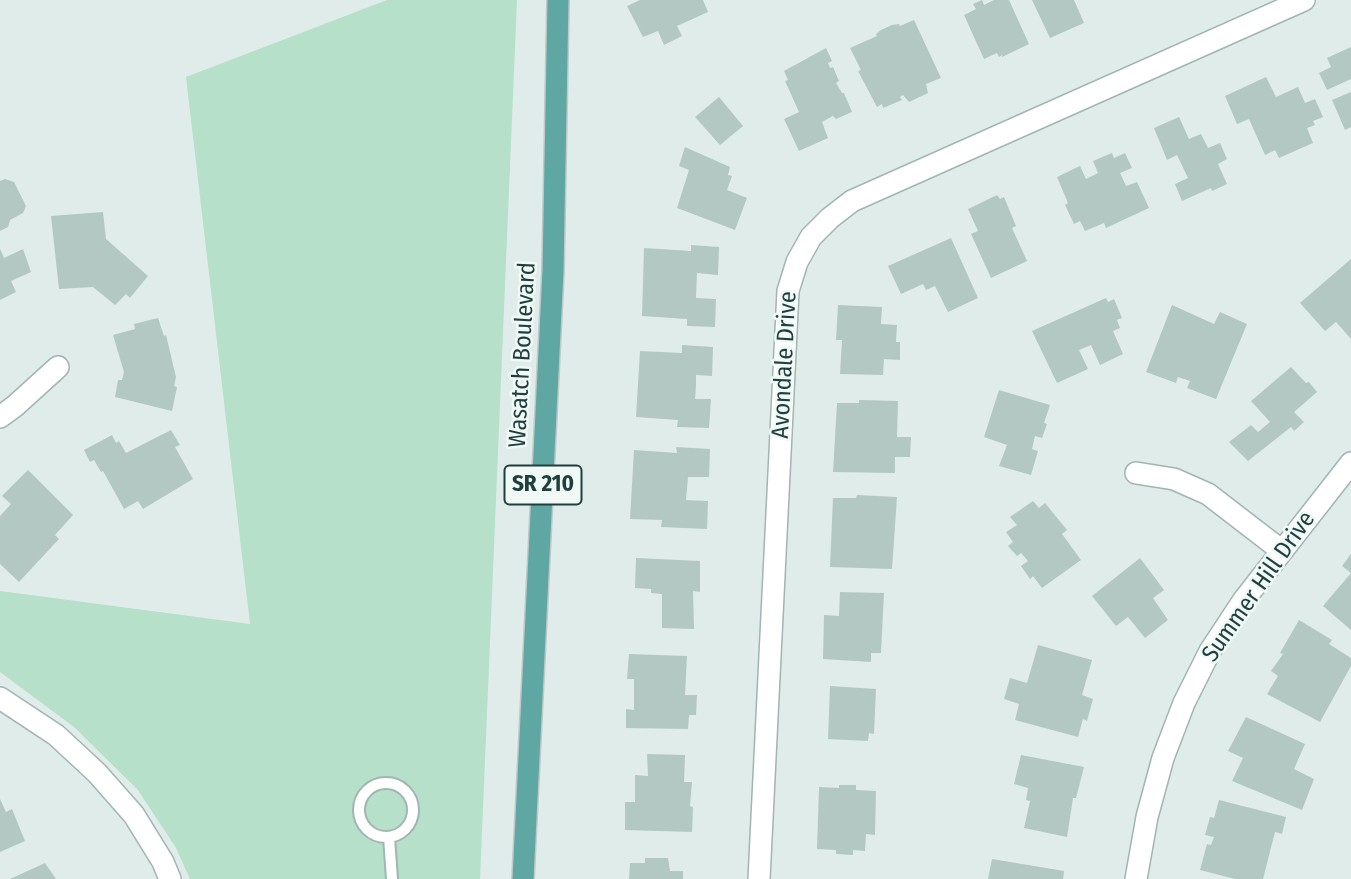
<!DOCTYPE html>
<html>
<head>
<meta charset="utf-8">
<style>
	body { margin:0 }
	canvas { display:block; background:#dfece9 }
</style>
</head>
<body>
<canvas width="1351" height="879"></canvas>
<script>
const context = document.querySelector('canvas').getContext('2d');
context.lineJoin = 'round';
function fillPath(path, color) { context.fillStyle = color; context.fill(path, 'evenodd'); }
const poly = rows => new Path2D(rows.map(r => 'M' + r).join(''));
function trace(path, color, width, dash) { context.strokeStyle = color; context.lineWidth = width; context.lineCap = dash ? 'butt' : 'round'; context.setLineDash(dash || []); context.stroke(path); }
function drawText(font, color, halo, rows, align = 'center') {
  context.font = font + ' "Fira Sans Condensed",sans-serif'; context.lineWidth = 5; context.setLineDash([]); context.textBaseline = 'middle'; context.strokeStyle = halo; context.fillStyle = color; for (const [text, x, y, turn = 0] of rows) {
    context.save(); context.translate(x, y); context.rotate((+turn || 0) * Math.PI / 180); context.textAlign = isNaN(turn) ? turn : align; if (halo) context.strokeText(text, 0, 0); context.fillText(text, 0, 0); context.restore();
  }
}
const green = poly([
	[387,0,517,0,480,879,190,879,176,848,138,790,74,727,0,672,0,591,250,624,186,77]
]);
const building = poly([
	[640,0,703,0,708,12,677,26,682,36,664,45,658,31,643,37,627,6],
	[982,0,984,5,994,0,1009,0,1029,44,1002,57,1002,55,999,57,997,53,984,59,964,15,976,9,973,4],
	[1032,0,1074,0,1084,23,1050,38],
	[914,20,941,78,926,84,928,93,909,102,903,95,900,97,902,100,883,108,882,104,877,107,858,71,861,70,850,48,877,36,876,34,881,30,892,25,899,24,900,26],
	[1351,47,1351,79,1327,90,1319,73,1331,67,1327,58],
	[826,48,832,61,828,63,830,68,833,67,839,81,836,83,842,93,844,93,852,112,836,119,833,116,822,122,828,138,799,151,784,119,799,112,785,81,788,80,784,71],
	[1266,77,1276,97,1298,87,1305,103,1315,99,1323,117,1313,121,1315,125,1307,128,1313,143,1279,158,1275,150,1265,155,1249,119,1237,124,1225,96],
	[1351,92,1351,127,1345,130,1332,100],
	[719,97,743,126,720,145,695,117],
	[1179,117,1189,139,1201,134,1208,148,1220,143,1227,159,1218,164,1227,184,1212,191,1211,188,1182,201,1175,184,1188,178,1177,155,1167,160,1154,128],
	[685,147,730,167,728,175,732,176,727,190,747,198,735,230,677,208,689,170,679,166],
	[1112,153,1114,158,1125,153,1132,168,1120,173,1126,186,1137,182,1149,208,1106,228,1104,223,1085,231,1080,221,1074,224,1065,205,1068,203,1057,177,1080,166,1086,179,1098,173,1093,161],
	[5,179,14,182,26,206,23,213,10,220,8,227,0,231,0,181],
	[997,195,1000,199,1004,197,1016,226,1012,228,1027,261,991,278,971,234,978,231,968,209],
	[103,212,106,239,148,276,130,298,126,294,115,305,93,287,59,289,51,216],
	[951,238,978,298,948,312,935,286,926,290,923,284,901,294,888,266],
	[691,245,719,247,718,275,697,273,696,298,716,299,715,327,687,326,687,319,642,316,644,248,691,251],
	[0,249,4,258,23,249,31,272,11,281,16,292,0,300],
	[1351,259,1351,339,1336,322,1325,331,1300,303],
	[1106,298,1108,302,1114,299,1122,318,1117,320,1120,328,1113,331,1123,354,1100,365,1091,345,1079,350,1088,369,1057,383,1032,331],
	[838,305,882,307,881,324,897,325,896,342,900,342,900,360,884,359,883,375,840,374,842,340,836,340],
	[1172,305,1214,324,1220,312,1247,324,1216,399,1187,388,1190,381,1178,377,1176,383,1146,372],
	[158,318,164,336,166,335,176,377,174,386,177,387,172,411,115,397,118,380,122,380,124,372,113,335,135,329,134,324],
	[682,345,713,347,712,376,696,375,696,386,695,399,711,399,709,428,677,427,678,420,636,417,640,351,682,353],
	[1291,367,1306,383,1309,382,1317,392,1294,412,1304,422,1294,431,1291,427,1248,461,1229,442,1251,425,1258,432,1270,422,1251,401],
	[999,390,1050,405,1044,423,1047,424,1042,438,1035,436,1032,449,1038,451,1031,475,999,466,1007,445,984,437],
	[859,400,898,401,897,437,911,437,910,457,895,457,895,473,833,472,837,403,859,403],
	[171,430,180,445,175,447,193,479,143,509,138,501,124,509,103,471,101,472,94,460,90,462,84,450,112,435,116,443,119,441,126,453],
	[676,447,710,449,709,477,688,477,686,500,708,501,707,529,661,527,662,520,630,519,634,450,677,453],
	[28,470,73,515,55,535,59,539,19,582,0,564,0,516,11,504,2,496],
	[857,495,897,497,892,569,830,567,833,498,856,498],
	[1033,501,1039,508,1045,503,1067,530,1062,534,1081,560,1042,588,1033,576,1030,579,1021,566,1028,561,1021,553,1017,556,1008,546,1013,542,1006,532,1017,525,1010,517],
	[1351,554,1351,630,1323,606,1351,573,1342,566],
	[636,558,700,561,700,592,693,591,694,629,662,628,662,594,651,593,651,589,635,588],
	[1140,558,1164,590,1153,598,1168,620,1145,638,1128,617,1116,626,1092,596],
	[840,592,884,593,881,653,871,653,871,662,823,659,824,615,839,616],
	[1299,620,1332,640,1329,644,1351,658,1351,666,1320,722,1267,694,1278,676,1271,671,1283,654,1280,653],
	[1038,645,1092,660,1082,695,1093,699,1087,721,1083,719,1078,737,1015,720,1019,704,1004,699,1010,678,1027,683],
	[629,654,687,656,685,695,697,695,696,715,689,715,688,729,626,728,626,709,634,710,634,679,627,679],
	[830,686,876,689,874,734,869,733,868,741,828,739],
	[1246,717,1305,744,1294,769,1314,779,1302,810,1232,781,1243,758,1228,751],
	[647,754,685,755,684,782,692,782,690,806,693,807,692,832,625,830,625,802,635,802,635,775,648,776],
	[1021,755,1084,767,1076,798,1073,798,1067,837,1024,828,1030,801,1026,800,1028,788,1014,784],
	[839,785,856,785,856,790,876,791,875,835,866,834,865,851,853,850,853,855,836,854,836,850,817,849,819,787,839,788],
	[0,799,6,812,12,809,25,841,0,852],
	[1219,800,1286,817,1282,834,1275,832,1263,879,1235,879,1200,870,1207,844,1211,845,1214,837,1205,835,1210,817,1214,818],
	[645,858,668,858,670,871,683,871,683,879,629,879,630,863,645,863],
	[992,859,1064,871,1063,879,988,879],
	[45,863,56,879,10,879]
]);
const lane = poly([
	'359 810a27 27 0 1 1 54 0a27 27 0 1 1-54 0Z',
	[389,837,392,879]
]);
const street = poly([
	[0,417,15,406,58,367],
	[1136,473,1174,479,1208,494,1282,551],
	[0,698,56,735,97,773,134,815,163,862,170,879],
	[759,879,788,291,797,262,811,237,830,218,852,201,1304,0],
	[1136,879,1147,817,1163,758,1184,703,1210,651,1243,601,1351,463]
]);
const primary = poly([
	[523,879,553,271,558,0]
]);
const shields = [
	[543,485,77]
];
const shieldNames = [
	["SR 210",543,485]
];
const streetNames = [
	["Wasatch Boulevard",523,355,-87],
	["Avondale Drive",785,365,-87],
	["Summer Hill Drive",1259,587,-55]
];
fillPath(green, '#b6e0c9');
fillPath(building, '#b4c8c3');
trace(lane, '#a1b5b2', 14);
trace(street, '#a1b5b2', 24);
trace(primary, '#c0c9c8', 24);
trace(lane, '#fff', 10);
trace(street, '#fff', 21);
trace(primary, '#5fa7a2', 21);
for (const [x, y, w] of shields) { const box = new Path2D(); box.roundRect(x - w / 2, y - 19.5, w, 39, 5); context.fillStyle = '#f0f9f6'; context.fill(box); trace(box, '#1e3f3c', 2); }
drawText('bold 23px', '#1e3f3c', null, shieldNames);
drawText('24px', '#1e3f3c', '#f0f9f6', streetNames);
</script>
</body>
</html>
